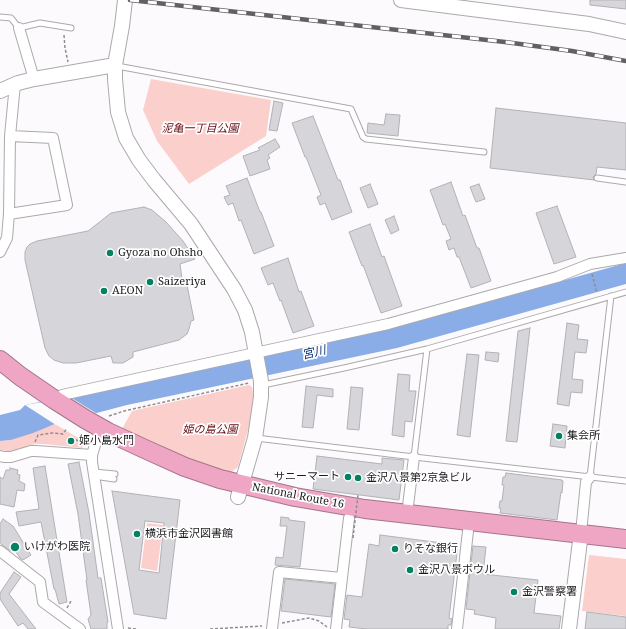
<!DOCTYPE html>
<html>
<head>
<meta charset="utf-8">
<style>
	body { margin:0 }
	canvas { display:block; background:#fdfafd }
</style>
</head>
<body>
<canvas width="626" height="629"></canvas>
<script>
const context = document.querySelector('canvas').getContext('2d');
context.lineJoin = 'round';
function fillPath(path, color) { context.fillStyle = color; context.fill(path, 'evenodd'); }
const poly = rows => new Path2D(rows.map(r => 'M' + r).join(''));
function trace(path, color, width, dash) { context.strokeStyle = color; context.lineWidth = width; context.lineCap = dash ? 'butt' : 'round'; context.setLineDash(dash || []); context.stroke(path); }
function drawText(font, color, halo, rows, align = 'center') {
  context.font = font + ' "Noto Serif","Noto Sans JP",serif'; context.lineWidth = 3.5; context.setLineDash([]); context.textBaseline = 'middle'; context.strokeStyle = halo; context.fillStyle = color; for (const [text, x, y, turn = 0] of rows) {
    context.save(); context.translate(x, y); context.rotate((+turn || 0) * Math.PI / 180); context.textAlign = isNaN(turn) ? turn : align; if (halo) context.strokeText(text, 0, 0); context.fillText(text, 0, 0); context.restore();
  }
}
const green = poly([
	[151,79,271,100,266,136,189,184,157,141,143,110],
	[249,385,252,387,254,398,253,411,238,467,230,473,183,458,122,429,132,411],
	[55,424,85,442,82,448,43,444,35,444,15,451,7,451,0,450,0,441,11,440],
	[147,523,163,525,157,571,141,568],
	[589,555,626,559,626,616,582,611]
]);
const water = poly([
	[626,263,626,284,397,348,127,405,55,424,33,433,11,440,0,441,0,415,20,410,25,405,440,315]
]);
const pier = poly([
	[70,397,99,415,56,425,25,405]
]);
const building = poly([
	[590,0,626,0,626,9,590,5,590,0],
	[274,101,283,103,277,131,269,130,274,101],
	[496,108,626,123,626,170,597,167,596,174,593,177,594,180,490,168,496,108],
	[386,114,400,115,398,136,367,133,368,123,384,125,386,114],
	[313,116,338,180,340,180,352,212,332,220,325,203,320,205,317,197,321,195,306,157,305,157,292,123,313,116],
	[275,139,280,147,268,155,270,158,267,160,270,169,250,176,243,156,260,150,258,148,275,139],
	[247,178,260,212,261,212,274,246,254,254,241,220,239,221,233,203,228,205,224,197,230,195,226,186,247,178],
	[451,182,463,216,465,215,477,248,479,248,491,281,471,288,459,257,457,257,454,248,449,250,446,241,451,239,445,224,443,225,430,190,451,182],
	[370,184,378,204,368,208,360,188,370,184],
	[479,184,485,199,476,202,470,187,479,184],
	[557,206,576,257,554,264,536,213,557,206],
	[144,207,152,210,166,222,183,241,195,259,180,264,183,286,187,285,194,320,191,321,189,329,187,334,179,340,133,352,133,357,123,363,113,363,111,356,76,363,63,363,54,360,49,356,45,348,25,260,25,252,27,247,30,244,37,241,88,231,111,213,144,207],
	[394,216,399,230,391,234,385,220,394,216],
	[370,224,382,257,384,256,402,306,381,313,363,265,362,266,349,232,370,224],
	[288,258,299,292,301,291,314,326,293,333,281,300,280,301,273,283,268,285,261,268,288,258],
	[567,323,579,325,577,339,588,340,586,353,575,352,572,379,583,380,582,393,571,392,569,406,557,404,567,323],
	[530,328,517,442,506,441,518,331,530,328],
	[486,352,499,353,498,362,485,360,486,352],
	[467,354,479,355,470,437,457,435,467,354],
	[398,374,410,375,409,391,416,391,412,422,405,421,404,437,392,435,398,374],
	[306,386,333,389,333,397,317,395,313,428,302,427,306,386],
	[351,387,363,388,359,430,347,429,351,387],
	[553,424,567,426,565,448,550,446,553,424],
	[317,456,382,464,382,458,404,460,399,500,313,489,317,456],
	[79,462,89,513,98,578,101,578,108,622,107,623,107,629,91,629,88,619,91,615,86,580,87,580,78,514,68,464,79,462],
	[45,466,67,602,59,604,55,589,54,589,41,522,19,526,16,512,39,509,33,468,45,466],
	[10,468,18,470,17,474,20,475,19,481,25,484,24,491,17,490,14,507,0,504,0,477,3,479,6,470,10,470,10,468],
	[506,473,562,480,562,481,563,481,562,493,561,492,557,520,500,513,501,509,499,508,500,501,502,501,504,485,502,485,503,477,505,477,506,473],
	[112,491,180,500,166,619,134,614,112,491],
	[145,521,164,523,159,573,139,570,145,521],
	[281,517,289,518,289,520,305,522,300,567,275,565,276,557,283,558,287,526,280,526,281,517],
	[3,519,13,526,31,555,23,560,20,558,14,549,11,551,2,545,0,542,0,524,3,519],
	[380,535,458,545,449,618,452,619,451,625,448,625,448,629,367,629,349,627,350,620,344,619,347,595,362,597,369,544,379,546,380,535],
	[473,546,486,547,483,574,538,580,534,613,561,616,559,629,495,629,496,618,474,614,475,610,466,609,473,546],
	[14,572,21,577,9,594,36,629,28,629,23,623,18,626,0,599,0,593,14,572],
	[285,579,335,584,331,617,281,611,285,579],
	[587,612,626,617,626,629,585,629,587,612]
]);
const path = poly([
	[64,35,65,48,68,62],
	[592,274,597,293],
	[109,416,124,411,249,383],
	[35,442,38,435,52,433,63,434,67,428],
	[67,443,75,439,85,445],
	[67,608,71,601],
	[282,623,309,618,319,621,327,627],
	[128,628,136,629],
	[210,629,262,626]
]);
const lane = poly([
	[0,17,11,18,19,28,40,23,71,28],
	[117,66,351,109,363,137,366,139,484,152],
	[597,178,626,182],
	[263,385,344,368,427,349,626,292],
	[256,438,414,457,626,481],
	[414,457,427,349],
	[94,472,115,474],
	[94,476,114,479],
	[590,477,611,296]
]);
const street = poly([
	[19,28,34,79],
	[9,214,67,205,53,138,10,136],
	[0,252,7,238,9,214,10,136,15,84],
	[62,395,388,324,557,277,590,264,626,258],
	[98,438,95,445,92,455,92,462,118,629],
	[0,456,4,457,11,457,31,451,36,451,92,455],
	[407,514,414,457],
	[581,533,586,482,590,477],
	[0,551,40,582,43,602,80,629],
	[272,629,279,572,342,578],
	[336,629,349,518],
	[457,629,468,531]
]);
const secondary = poly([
	[125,0,122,26,115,65,115,79,118,112,126,138,139,160,154,180,191,224,234,289,245,310,252,332,261,381,261,397,255,438,238,497],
	[401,0,589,24,626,32],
	[0,91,18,83,34,79,115,65],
	[569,629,581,533]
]);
const highway = poly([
	[0,360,20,376,55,400,85,419,108,432,147,450,185,467,220,479,295,497,365,509,626,539]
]);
const rail = poly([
	[130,0,505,42,572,51,626,61]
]);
const pathBridge = poly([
	[353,538,358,495]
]);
const markers = [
	[110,253,4,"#038162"],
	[150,282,4,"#038162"],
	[104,291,4,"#038162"],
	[559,436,4,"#038162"],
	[71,441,4,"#038162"],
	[348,477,4,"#038162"],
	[358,478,4,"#038162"],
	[137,534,4,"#038162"],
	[15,547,5,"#038162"],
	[395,549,4,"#038162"],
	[410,570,4,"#038162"],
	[514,592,4,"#038162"]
];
const parkNames = [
	["泥亀一丁目公園",200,129],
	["姫の島公園",210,430]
];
const poiNames = [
	["Gyoza no Ohsho",118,253],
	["Saizeriya",158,282],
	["AEON",112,291],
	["集会所",567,436],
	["姫小島水門",79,441],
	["サニーマート",340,477,"right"],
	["金沢八景第2京急ビル",366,478],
	["横浜市金沢図書館",145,534],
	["いけがわ医院",24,547],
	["りそな銀行",403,549],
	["金沢八景ボウル",418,570],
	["金沢警察署",522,592]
];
const streetNames = [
	["National Route 16",298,496,11]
];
const waterNames = [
	["宮川",314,353,-13]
];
fillPath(green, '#fbcfcc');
fillPath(water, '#8aade8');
fillPath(pier, '#fdfafd');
fillPath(building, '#d6d6da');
trace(building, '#b2b1b6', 1);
trace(lane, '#aca9ad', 7);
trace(street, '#aca9ad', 12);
trace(secondary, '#aca9ad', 16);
trace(highway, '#a57589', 20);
trace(path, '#8f8d8f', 1.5, [3, 2]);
trace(lane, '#fff', 5);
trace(street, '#fff', 10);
trace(secondary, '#fff', 14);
trace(highway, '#efa6c4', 18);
trace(rail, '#626062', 4.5);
trace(rail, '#fff', 3, [9]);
trace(pathBridge, '#8f8d8f', 1.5, [3, 2]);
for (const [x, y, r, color] of markers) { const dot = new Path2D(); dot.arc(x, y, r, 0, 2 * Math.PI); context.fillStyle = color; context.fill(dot); trace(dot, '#fff', 1.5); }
drawText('italic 11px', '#660912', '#fff', parkNames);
drawText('11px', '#1c1b1c', '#fff', poiNames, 'left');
drawText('11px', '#1c1b1c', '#fff', streetNames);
drawText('italic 12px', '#0a3276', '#fff', waterNames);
</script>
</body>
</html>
